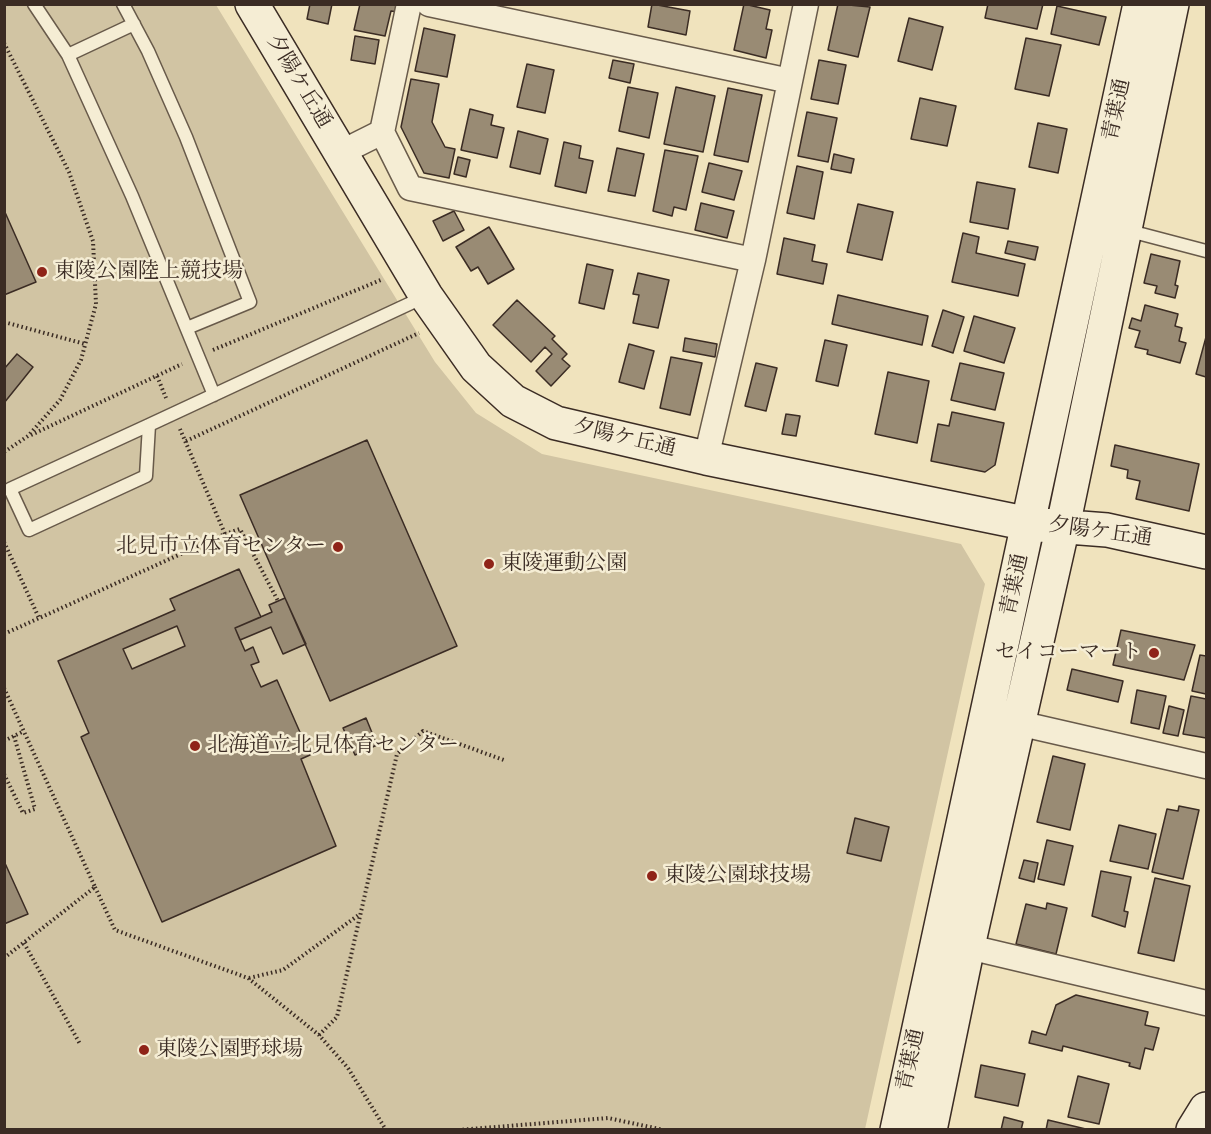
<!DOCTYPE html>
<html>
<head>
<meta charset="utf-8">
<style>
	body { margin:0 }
	#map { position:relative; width:1211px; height:1134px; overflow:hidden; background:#f0e3bd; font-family:"IM FELL Double Pica",serif }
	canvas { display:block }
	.frame { position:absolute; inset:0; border:6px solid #3b2c24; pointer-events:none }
</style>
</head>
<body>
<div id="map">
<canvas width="1211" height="1134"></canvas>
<div class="frame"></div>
</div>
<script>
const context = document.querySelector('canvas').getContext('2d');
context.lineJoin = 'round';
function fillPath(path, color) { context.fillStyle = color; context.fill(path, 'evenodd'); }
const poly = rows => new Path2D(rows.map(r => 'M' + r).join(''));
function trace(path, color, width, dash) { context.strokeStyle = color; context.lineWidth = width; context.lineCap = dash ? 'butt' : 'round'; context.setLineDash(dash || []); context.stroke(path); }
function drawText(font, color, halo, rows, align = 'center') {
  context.font = font + ' "IM FELL Double Pica","Noto Serif JP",serif'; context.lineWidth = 5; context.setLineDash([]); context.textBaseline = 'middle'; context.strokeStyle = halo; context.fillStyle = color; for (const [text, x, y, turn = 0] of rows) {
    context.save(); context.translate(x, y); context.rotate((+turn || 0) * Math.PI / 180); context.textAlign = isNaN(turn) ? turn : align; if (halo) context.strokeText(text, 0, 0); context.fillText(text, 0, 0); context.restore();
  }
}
const green = poly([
	[5,5,216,5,435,362,476,413,542,454,961,544,985,584,865,1129,5,1129]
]);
const building = poly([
	[310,4,332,4,328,24,307,19,310,4],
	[360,4,400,4,398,12,391,11,385,36,354,30,360,4],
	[652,4,690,11,686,35,648,27,652,4],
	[744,4,770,10,766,29,772,30,766,58,734,50,744,4],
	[838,4,870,7,858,57,828,50,838,4],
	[988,4,1043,4,1037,29,985,18,988,4],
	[1057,6,1106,17,1099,45,1051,34,1057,6],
	[909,18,943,27,932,70,898,61,909,18],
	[424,28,455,35,447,77,415,71,424,28],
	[355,36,379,40,375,64,351,60,355,36],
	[1026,38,1061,45,1049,96,1015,89,1026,38],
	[613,60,634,64,630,83,609,78,613,60],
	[819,60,846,65,838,104,811,99,819,60],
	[527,64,554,70,545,113,517,107,527,64],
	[411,79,439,84,432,122,445,147,455,149,449,178,424,173,401,127,411,79],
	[628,87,658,93,649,138,619,131,628,87],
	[676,87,715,96,703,152,664,144,676,87],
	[728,88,762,95,748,162,714,155,728,88],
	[920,98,956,106,947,146,911,139,920,98],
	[470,109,493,115,491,125,504,128,497,158,461,150,470,109],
	[807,112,837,118,828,162,798,156,807,112],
	[1038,123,1067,129,1058,173,1029,167,1038,123],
	[518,131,548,139,540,174,510,167,518,131],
	[564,142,581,146,579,158,593,161,586,193,555,186,564,142],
	[617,148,644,154,635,196,608,191,617,148],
	[665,150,698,156,686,210,674,207,672,216,653,211,665,150],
	[834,154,854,159,851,173,831,169,834,154],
	[458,157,470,160,466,177,454,174,458,157],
	[709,163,742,171,734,200,702,192,709,163],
	[797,166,823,172,814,219,787,213,797,166],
	[977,182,1015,189,1008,229,970,222,977,182],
	[701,203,734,211,727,238,695,230,701,203],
	[858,204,893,212,882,260,847,252,858,204],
	[4,210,36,282,4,295,4,210],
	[454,211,464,230,443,241,433,221,454,211],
	[489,227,514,269,488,284,478,267,471,271,456,247,489,227],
	[963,233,979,237,976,253,1025,264,1018,296,952,282,963,233],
	[784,238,815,245,812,261,827,264,823,284,777,274,784,238],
	[1008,241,1038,247,1035,260,1005,253,1008,241],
	[1151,254,1180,261,1175,285,1178,286,1175,298,1155,293,1157,286,1144,283,1151,254],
	[587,264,613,270,604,309,579,303,587,264],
	[638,273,669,280,658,328,633,323,639,295,633,294,638,273],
	[838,295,928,316,922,345,832,324,838,295],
	[517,300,555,336,552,339,567,354,562,359,570,366,551,386,536,371,552,354,545,347,531,362,493,325,517,300],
	[1145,305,1178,314,1175,326,1182,328,1179,341,1186,343,1180,363,1147,354,1148,350,1135,347,1140,331,1129,328,1132,318,1141,321,1145,305],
	[943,310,964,317,953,353,932,346,943,310],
	[974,316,1015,328,1004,363,964,351,974,316],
	[1206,337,1206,377,1196,374,1206,337],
	[685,338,717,344,715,357,683,351,685,338],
	[825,340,847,345,838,386,816,381,825,340],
	[629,344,654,351,644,389,619,382,629,344],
	[17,354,33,367,4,403,4,369,17,354],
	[671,357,702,363,690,415,660,408,671,357],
	[756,363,777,368,766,411,745,406,756,363],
	[960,363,1004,373,995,410,951,400,960,363],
	[888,372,929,381,917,443,875,434,888,372],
	[952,412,1004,423,995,465,985,472,931,461,938,424,949,426,952,412],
	[786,414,800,416,796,436,782,434,786,414],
	[367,440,457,646,330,701,240,495,367,440],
	[1115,445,1199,464,1189,511,1136,499,1140,481,1127,478,1128,470,1111,466,1115,445],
	[239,569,261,617,235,628,245,651,253,647,259,662,251,665,261,687,277,680,310,755,301,759,336,846,162,922,81,737,89,733,58,661,175,610,170,599,239,569],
	[177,626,185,646,132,669,123,649,177,626],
	[285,598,306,644,283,654,271,627,240,640,235,628,272,612,269,605,285,598],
	[1121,630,1195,645,1184,680,1113,665,1121,630],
	[1200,655,1206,656,1206,694,1192,691,1200,655],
	[1072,669,1123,681,1118,702,1067,690,1072,669],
	[1137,690,1166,696,1159,729,1131,723,1137,690],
	[1191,696,1206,699,1206,738,1183,734,1191,696],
	[1169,706,1184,710,1178,736,1163,733,1169,706],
	[366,718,377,745,355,755,343,728,366,718],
	[1053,756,1085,764,1070,830,1037,822,1053,756],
	[1179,806,1199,810,1183,879,1152,872,1167,809,1178,811,1179,806],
	[855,818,889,827,881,861,847,853,855,818],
	[1119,825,1156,834,1148,869,1110,861,1119,825],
	[1047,840,1073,846,1064,885,1038,879,1047,840],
	[1024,860,1038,863,1034,882,1019,878,1024,860],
	[4,861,28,914,4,924,4,861],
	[1101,871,1131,877,1124,911,1128,912,1125,927,1092,916,1101,871],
	[1155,878,1190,886,1174,961,1138,953,1155,878],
	[1047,903,1067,908,1056,954,1016,944,1026,904,1046,909,1047,903],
	[1076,995,1148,1012,1145,1025,1159,1028,1153,1050,1145,1048,1140,1069,1129,1066,1130,1063,1063,1046,1062,1051,1029,1043,1032,1031,1046,1035,1056,1005,1076,995],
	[981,1065,1025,1074,1018,1106,975,1097,981,1065],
	[1078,1076,1109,1084,1099,1124,1068,1117,1078,1076],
	[1004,1117,1023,1122,1021,1130,1001,1130,1004,1117],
	[1048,1120,1090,1130,1046,1130,1048,1120]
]);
const path = poly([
	[4,43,69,172,93,241,96,304,81,360,60,400,28,436,4,452],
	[4,322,85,344],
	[213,350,383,279],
	[157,376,166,398],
	[31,435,182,364],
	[186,441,419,333],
	[225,534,240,529,278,601],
	[4,542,39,618],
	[4,634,225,534,180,429],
	[4,688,95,887,4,958],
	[4,741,24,731],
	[4,774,23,813,35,809,14,736],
	[95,887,115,930,248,978,319,1035,348,1068,386,1130],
	[24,943,80,1044],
	[249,978,283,970,360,914],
	[319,1035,337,1017,397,754,423,731,504,760],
	[458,1130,608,1118,664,1130]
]);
const lane = poly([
	[34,4,68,55,132,196,214,395],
	[123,4,148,51,186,137,250,302,187,328],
	[68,55,134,24],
	[1126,230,1206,251],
	[149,425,10,489,29,530,146,476,149,425,424,297]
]);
const street = poly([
	[429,4,790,81],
	[382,132,410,188,753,260],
	[340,153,382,132,409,4],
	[706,458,753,260,806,4],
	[1018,723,1206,766],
	[952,943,1206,1003]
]);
const secondary = poly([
	[252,4,426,296,476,367,513,401,556,423,706,458,1029,524,1107,530,1206,552],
	[897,1130,1140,4],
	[930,1130,968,946,1063,526,1172,4],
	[1193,1130,1206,1109]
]);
const markers = [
	[42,272,6,"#8f2418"],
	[338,547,6,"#8f2418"],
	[489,564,6,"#8f2418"],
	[1154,653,6,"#8f2418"],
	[195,746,6,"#8f2418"],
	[652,876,6,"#8f2418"],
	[144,1050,6,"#8f2418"]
];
const streetNames = [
	["夕陽ケ丘通",298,82,59],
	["青葉通",1118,110,-78],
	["夕陽ケ丘通",624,439,13],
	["夕陽ケ丘通",1100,533,8],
	["青葉通",1016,585,-78],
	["青葉通",912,1060,-78]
];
const poiNames = [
	["東陵公園陸上競技場",54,272],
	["北見市立体育センター",326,547,"right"],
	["東陵運動公園",501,564],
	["セイコーマート",1142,653,"right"],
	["北海道立北見体育センター",207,746],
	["東陵公園球技場",664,876],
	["東陵公園野球場",156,1050]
];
fillPath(green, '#d1c4a3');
fillPath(building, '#998b74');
trace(building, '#3b2c24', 1.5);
trace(lane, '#685a4a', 15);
trace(street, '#685a4a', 27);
trace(secondary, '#3b2c24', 36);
trace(path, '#3b2c24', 4, [1.5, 3]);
trace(lane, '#f5edd4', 12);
trace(street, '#f5edd4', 24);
trace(secondary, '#f5edd4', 33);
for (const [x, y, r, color] of markers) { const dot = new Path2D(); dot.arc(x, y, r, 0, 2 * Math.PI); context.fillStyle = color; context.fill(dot); trace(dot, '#f5edd4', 2); }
drawText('21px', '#3b2c24', '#f5edd4', streetNames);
drawText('21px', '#3b2c24', '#f5edd4', poiNames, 'left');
</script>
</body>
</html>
